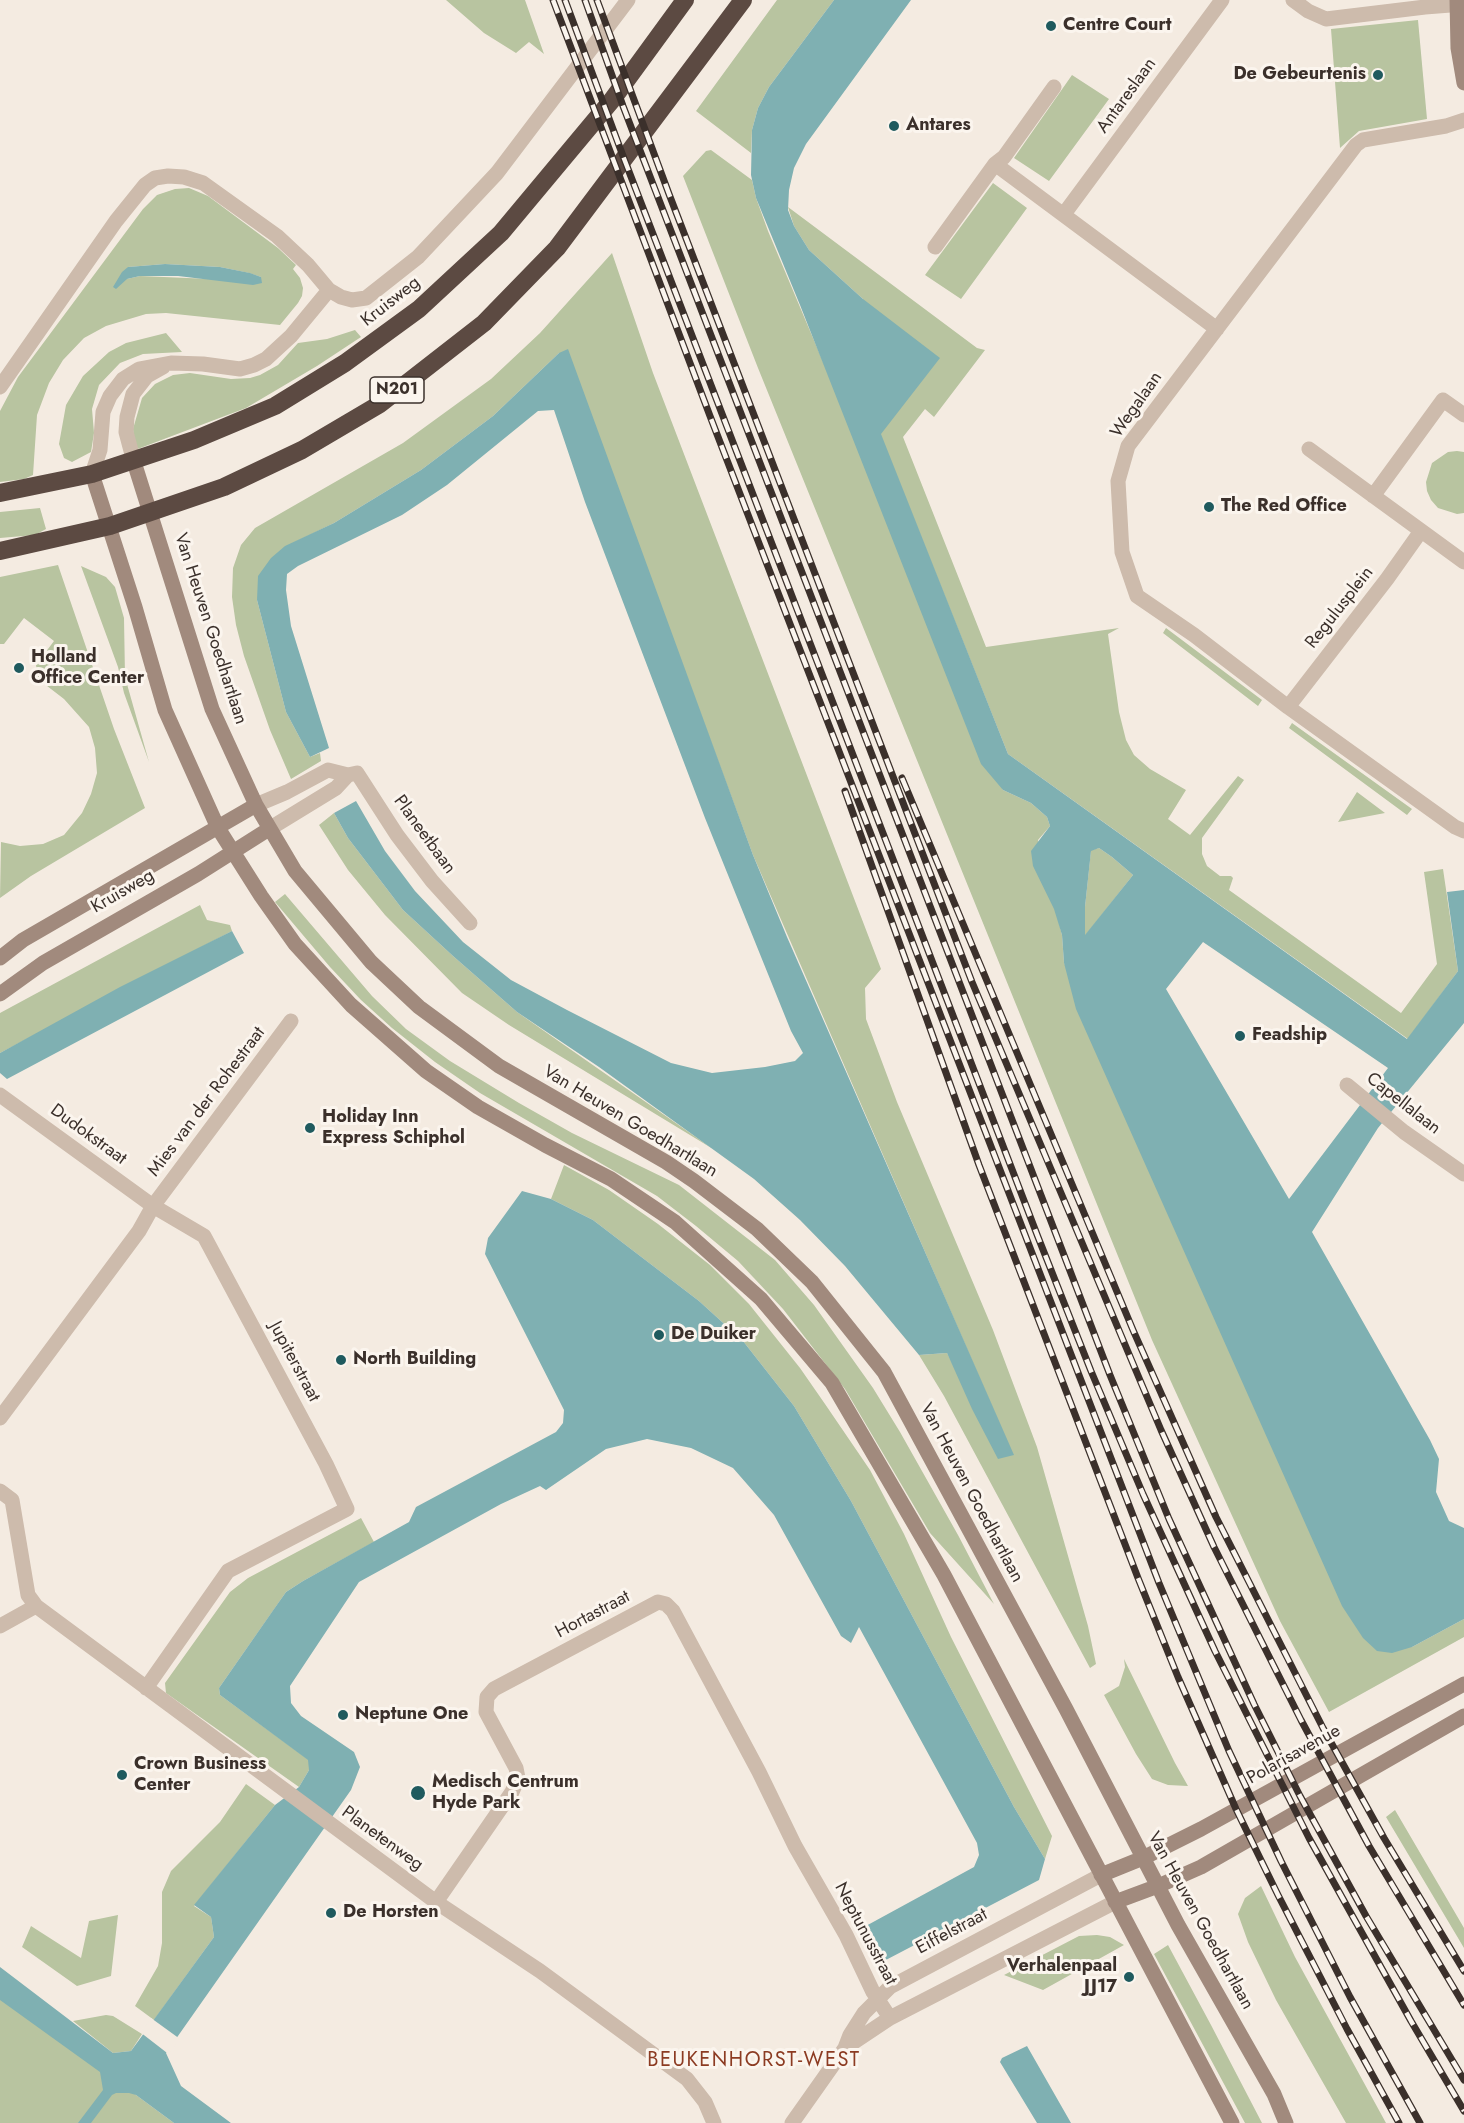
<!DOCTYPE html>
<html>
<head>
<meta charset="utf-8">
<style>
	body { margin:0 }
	canvas { display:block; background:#f4ebe1 }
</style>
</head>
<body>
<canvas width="1464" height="2123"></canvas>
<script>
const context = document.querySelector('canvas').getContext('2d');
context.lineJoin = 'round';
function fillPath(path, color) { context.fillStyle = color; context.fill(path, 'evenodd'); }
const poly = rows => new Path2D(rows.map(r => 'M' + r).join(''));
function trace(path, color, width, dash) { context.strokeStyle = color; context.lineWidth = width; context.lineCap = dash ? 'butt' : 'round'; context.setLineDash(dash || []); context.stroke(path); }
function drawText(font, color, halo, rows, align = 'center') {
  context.font = font + ' Jost,sans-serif'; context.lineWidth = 6; context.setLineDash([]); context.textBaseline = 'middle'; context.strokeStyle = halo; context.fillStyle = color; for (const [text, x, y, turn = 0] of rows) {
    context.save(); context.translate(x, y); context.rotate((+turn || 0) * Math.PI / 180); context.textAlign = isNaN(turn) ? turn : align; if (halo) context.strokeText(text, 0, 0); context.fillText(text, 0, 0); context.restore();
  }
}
const green = poly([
	[446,0,525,0,544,54,529,42,516,53,484,33],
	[777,0,834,0,769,87,758,108,752,130,751,153,696,111],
	[1418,20,1427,119,1359,131,1340,148,1331,29],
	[1072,75,1109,99,1049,181,1014,158],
	[711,150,752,180,756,198,768,231,1003,790,1031,803,1047,817,1050,826,1038,840,1062,935,1064,963,1412,1647,1464,1619,1464,1637,1329,1712,1280,1621,1152,1340,758,368,683,176,706,151],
	[993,183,1027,208,961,299,925,275],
	[189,188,208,196,278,248,296,265,293,269,300,278,303,288,302,296,298,303,280,325,166,313,146,314,106,326,84,338,63,360,49,383,37,415,33,475,24,479,0,482,0,411,18,377,143,209,157,195,175,189],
	[165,264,220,267,249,273,261,277,211,279,140,276,127,279,128,267],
	[788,207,977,348,985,350,934,417,925,409,903,437,986,647,1119,628,1108,634,1119,712,1126,740,1134,755,1150,769,1186,790,1168,819,1190,835,1238,776,1244,780,1202,838,1202,854,1207,866,1220,876,1231,876,1233,878,1229,890,1401,1013,1437,964,1424,872,1443,869,1458,971,1408,1039,1008,754,880,434,863,299,809,250,794,226],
	[612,253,653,373,881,969,865,988,866,1019,897,1102,993,1330,1037,1447,1088,1626,1096,1664,1090,1668,944,1396,919,1355,947,1353,958,1374,1013,1455,753,855,665,618,559,353,493,416,421,470,334,523,285,547,257,600,286,712,310,757,320,753,321,761,291,779,270,730,244,656,236,625,232,597,233,568,241,545,255,528,403,443,491,379,540,333],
	[355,330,361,337,317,366,246,408,135,450,133,429,142,398,155,384,173,375,190,373,231,379,250,378,260,375,278,365,298,343,327,339],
	[166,333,182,352,143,354,120,363,99,385,92,409,94,433,91,452,72,462,64,458,59,444,66,405,83,376,109,352,126,343],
	[1457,451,1464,452,1464,513,1457,514,1438,508,1431,500,1427,491,1426,482,1432,463,1448,452],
	[40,508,46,529,35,535,0,538,0,512],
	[58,565,114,729,145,808,31,876,0,898,1,842,20,846,43,844,64,835,82,813,91,794,97,773,95,748,89,727,64,699,38,679,36,665,54,641,24,618,4,644,0,644,0,577],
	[81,566,106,577,115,587,124,618,125,677,149,762,124,693,118,667],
	[1166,628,1262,700,1258,706,1163,633],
	[1292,723,1412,809,1407,815,1289,728],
	[1357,792,1385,813,1338,822],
	[334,813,348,838,403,910,453,956,517,1012,713,1149,509,1025,462,993,385,915,348,870,319,825],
	[1099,848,1112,857,1133,875,1085,936,1085,907,1091,850],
	[285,894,372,996,406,1029,450,1061,519,1103,572,1133,679,1185,775,1260,814,1305,873,1388,900,1432,958,1535,994,1604,930,1533,845,1389,783,1309,738,1261,696,1226,657,1196,480,1093,435,1062,392,1028,361,1000,330,967,275,902],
	[200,905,207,920,230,925,232,931,0,1053,0,1013],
	[564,1165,609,1190,658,1224,710,1265,749,1304,800,1368,825,1404,870,1470,904,1534,951,1637,1052,1836,1045,1859,1014,1807,851,1501,794,1406,743,1341,699,1301,593,1220,551,1199],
	[361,1518,374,1542,303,1581,286,1592,219,1688,220,1695,309,1760,309,1770,299,1787,166,1693,165,1683,230,1592,248,1578],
	[1124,1659,1175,1763,1188,1786,1168,1785,1152,1779,1136,1754,1104,1695,1119,1686,1125,1667],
	[246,1784,275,1805,194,1906,211,1917,214,1937,154,2020,135,2006,158,1966,162,1943,162,1892,171,1871,220,1822],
	[1395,1810,1464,1928,1464,1948,1386,1817],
	[1261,1886,1295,1957,1386,2123,1346,2123,1276,2000,1248,1942,1238,1914,1245,1898],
	[118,1915,111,1976,77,1986,22,1947,31,1926,81,1958,89,1921],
	[1097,1935,1110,1937,1124,1945,1043,1990,1004,1975,1079,1936],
	[1168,1945,1211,2025,1262,2123,1245,2123,1154,1954],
	[0,1998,136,2095,174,2123,0,2123],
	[106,2015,113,2016,142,2034,131,2051,113,2053,73,2021]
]);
const water = poly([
	[834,0,911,0,806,144,794,168,789,190,788,210,794,226,809,250,863,299,940,358,881,434,1008,754,1407,1039,1458,971,1447,892,1464,890,1464,1023,1378,1128,1312,1232,1430,1440,1439,1459,1436,1492,1449,1521,1464,1528,1464,1619,1412,1647,1392,1653,1377,1651,1363,1638,1342,1606,1076,1009,1064,963,1062,935,1054,909,1033,866,1031,851,1050,826,1047,817,1031,803,1003,790,981,764,800,305,756,198,751,175,752,130,758,108,769,87],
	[1099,848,1112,857,1133,875,1085,935,1085,907,1091,851],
	[1203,942,1388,1068,1289,1199,1166,989],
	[165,264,220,267,250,273,261,277,262,283,253,285,178,276,140,276,127,279,116,289,113,287,122,272,128,267],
	[568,349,753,855,787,937,1014,1455,998,1459,972,1409,947,1353,919,1355,845,1266,800,1220,754,1179,599,1067,517,1012,453,956,403,910,348,838,334,813,356,801,385,851,415,891,463,942,511,980,567,1010,671,1063,712,1073,765,1067,795,1061,803,1053,791,1031,705,818,585,502,554,410,538,411,447,485,402,515,298,566,287,574,286,590,291,626,329,748,310,757,286,712,257,600,258,576,271,558,285,546,334,523,421,470,493,416,559,353],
	[232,931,244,953,7,1079,0,1073,0,1053,120,987],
	[522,1191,551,1199,593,1220,699,1301,743,1341,794,1406,851,1501,1014,1807,1045,1859,1039,1880,882,1962,864,1927,974,1867,979,1855,977,1843,859,1627,851,1643,841,1636,774,1515,733,1468,691,1448,647,1439,606,1449,546,1490,540,1486,501,1504,359,1582,290,1686,291,1703,301,1716,354,1752,360,1767,351,1790,166,2053,181,2086,231,2123,174,2123,136,2095,129,2093,116,2093,112,2095,91,2123,78,2123,103,2090,100,2072,0,2000,0,1967,113,2053,131,2051,214,1937,211,1917,194,1905,275,1805,299,1787,309,1770,308,1760,220,1695,219,1688,274,1609,286,1592,303,1581,409,1522,416,1507,556,1432,563,1423,564,1410,485,1254,488,1238],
	[1027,2046,1071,2123,1037,2123,1000,2062,1002,2058]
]);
const pier = poly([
	[151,2018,180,2039,170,2053,171,2056,140,2032]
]);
const street = poly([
	[1293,0,1308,11,1326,19,1425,7,1464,4],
	[1464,120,1446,126,1363,140,1356,145,1128,446,1118,481,1122,552,1137,596,1194,635,1288,707,1455,827,1464,831],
	[995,164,1217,329],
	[1064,214,1222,0],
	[935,247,995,164,1004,157,1054,87],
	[0,387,116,221,145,185,155,178,168,176,184,177,203,183,277,236,308,265,329,290,341,297,352,300,366,298,418,257,497,173,628,0],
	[1309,449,1464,562],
	[134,462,126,432,127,417,133,394,147,376,163,367],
	[92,474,100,450,103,412,110,396,123,379,139,369,171,363,203,364,240,369,254,365,266,359,291,336,329,290],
	[1373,496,1443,400,1464,415],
	[1288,707,1387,579,1421,531],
	[256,805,287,792,328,770,348,775,357,773,397,835,432,881,470,923],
	[269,829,336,788,348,775],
	[1347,1085,1404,1132,1464,1174],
	[0,1095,153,1206,291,1021],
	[0,1418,139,1231,153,1206,204,1236,326,1464,347,1509,228,1571,146,1688],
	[0,1491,12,1500,28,1595,36,1606,436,1902,540,1971,687,2079,705,2102,714,2123],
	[0,1626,36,1606],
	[436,1902,512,1792,518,1778,516,1768,486,1712,487,1697,494,1689,658,1602,666,1604,673,1611,759,1772,795,1846,846,1935,873,1992,890,2018],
	[845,2048,890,2018,1115,1902],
	[792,2123,845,2048,850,2035,864,2013,890,1987,1101,1875]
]);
const secondary = poly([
	[1457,0,1458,48,1464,83],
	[134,462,212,709,256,805,295,871,371,962,419,1007,499,1066,666,1162,694,1181,757,1229,812,1282,884,1372,1066,1709,1178,1925,1274,2094,1286,2123],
	[92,474,135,607,165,710,218,828,261,896,295,944,351,1005,426,1071,478,1107,545,1145,611,1179,675,1222,761,1299,832,1383,944,1575,1232,2123],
	[0,958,23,940,256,805],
	[0,994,43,963,198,874,269,829],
	[1101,1875,1143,1858,1201,1829,1464,1684],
	[1115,1902,1158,1886,1201,1867,1464,1716]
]);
const highway = poly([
	[0,493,92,474,194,440,275,406,345,363,419,309,501,233,612,100,685,0],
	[0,551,110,526,224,487,302,450,380,404,484,323,557,248,743,0]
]);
const rail = poly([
	[553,0,710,416,1159,1583,1229,1751,1281,1861,1350,1997,1420,2123],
	[565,0,620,148,1038,1237,1091,1371,1143,1494,1215,1651,1309,1838,1411,2021,1464,2111],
	[585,0,623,106,1110,1375,1169,1519,1254,1704,1300,1796,1366,1916,1464,2080],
	[597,0,669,194,972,982,1161,1430,1214,1547,1301,1720,1369,1846,1464,2005],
	[902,778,1133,1330,1216,1517,1323,1728,1384,1838,1464,1971],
	[845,791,979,1165,1138,1578,1178,1677,1236,1809,1278,1895,1347,2029,1399,2123]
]);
const markers = [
	[1051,26,6,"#1f5a5e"],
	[1378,75,6,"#1f5a5e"],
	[894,126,6,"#1f5a5e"],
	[1209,507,6,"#1f5a5e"],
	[19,668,6,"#1f5a5e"],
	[1240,1036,6,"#1f5a5e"],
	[310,1128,6,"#1f5a5e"],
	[659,1335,6,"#1f5a5e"],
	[341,1360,6,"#1f5a5e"],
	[343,1715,6,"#1f5a5e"],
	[122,1775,6,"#1f5a5e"],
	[418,1793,8,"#1f5a5e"],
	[331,1913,6,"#1f5a5e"],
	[1129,1977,6,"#1f5a5e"]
];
const shields = [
	[397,390,54]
];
const shieldNames = [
	["N201",397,390]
];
const poiNames = [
	["Centre Court",1063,26],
	["De Gebeurtenis",1366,75,"right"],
	["Antares",906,126],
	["The Red Office",1221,507],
	["Holland",31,658],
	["Office Center",31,679],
	["Feadship",1252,1036],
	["Holiday Inn",322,1118],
	["Express Schiphol",322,1139],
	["De Duiker",671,1335],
	["North Building",353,1360],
	["Neptune One",355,1715],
	["Crown Business",134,1765],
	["Center",134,1786],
	["Medisch Centrum",432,1783],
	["Hyde Park",432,1804],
	["De Horsten",343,1913],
	["Verhalenpaal",1117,1967,"right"],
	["JJ17",1117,1988,"right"]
];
const streetNames = [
	["Antareslaan",1127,96,-54],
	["Kruisweg",391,302,-38],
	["Wegalaan",1137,405,-55],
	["Regulusplein",1340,608,-52],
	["Van Heuven Goedhartlaan",210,629,72],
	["Planeetbaan",424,835,54],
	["Kruisweg",123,892,-30],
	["Mies van der Rohestraat",207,1102,-53],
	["Capellalaan",1403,1104,38],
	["Van Heuven Goedhartlaan",630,1122,31],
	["Dudokstraat",88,1135,36],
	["Jupiterstraat",294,1362,62],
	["Van Heuven Goedhartlaan",971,1493,62],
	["Hortastraat",593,1615,-28],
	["Polarisavenue",1294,1755,-29],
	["Planetenweg",382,1839,36],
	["Van Heuven Goedhartlaan",1200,1921,61],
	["Eiffelstraat",952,1932,-28],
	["Neptunusstraat",865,1934,62]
];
const neighbourhoodNames = [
	["BEUKENHORST-WEST",754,2061]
];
fillPath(green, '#b8c4a0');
fillPath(water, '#7fb0b2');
fillPath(pier, '#f4ebe1');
trace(street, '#cdbbac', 15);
trace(secondary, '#a18a7d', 15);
trace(highway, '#5c4a42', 18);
trace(rail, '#3b302b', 7);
trace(rail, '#fbf5ee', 4.5, [14]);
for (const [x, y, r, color] of markers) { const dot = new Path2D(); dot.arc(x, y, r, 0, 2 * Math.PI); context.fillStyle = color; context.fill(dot); trace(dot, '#fbf5ee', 2); }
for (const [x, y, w] of shields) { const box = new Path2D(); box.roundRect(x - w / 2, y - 13, w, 26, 4.5); context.fillStyle = '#fbf5ee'; context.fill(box); trace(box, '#3b302b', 1.5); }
drawText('bold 16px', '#3b302b', null, shieldNames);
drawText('bold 18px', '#3b302b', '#fbf5ee', poiNames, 'left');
drawText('18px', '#3b302b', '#fbf5ee', streetNames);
context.letterSpacing = '1.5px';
drawText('20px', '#8c3b22', '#fbf5ee', neighbourhoodNames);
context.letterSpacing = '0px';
</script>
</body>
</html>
